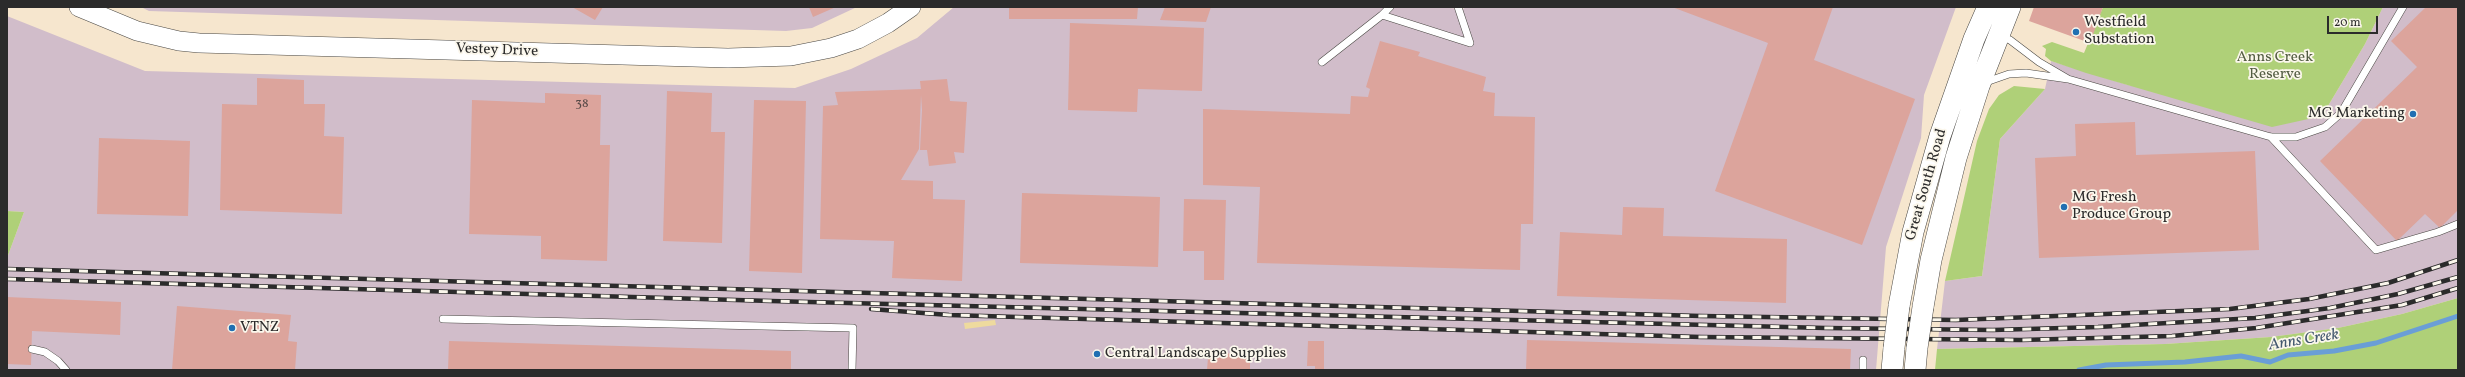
<!DOCTYPE html>
<html>
<head>
<meta charset="utf-8">
<style>
	body { margin:0 }
	#map { position:relative; width:2465px; height:377px; overflow:hidden; background:#f6e6ce; font-family:Vollkorn,serif }
	canvas { display:block }
	.frame { position:absolute; inset:0; border:8px solid #2b2b2b; pointer-events:none }
	.scale { position:absolute; left:2327px; top:16px; width:51px; height:18px; box-sizing:border-box; border:2px solid #2b2b2b; border-top:0; padding-left:5px; font-size:12px; line-height:14px; white-space:nowrap; color:#2b2b2b; -webkit-text-stroke:3px #fbf7ec; paint-order:stroke }
</style>
</head>
<body>
<div id="map">
<canvas width="2465" height="377"></canvas>
<div class="frame"></div>
<div class="scale">20 m</div>
</div>
<script>
const context = document.querySelector('canvas').getContext('2d');
context.lineJoin = 'round';
function fillPath(path, color) { context.fillStyle = color; context.fill(path, 'evenodd'); }
const poly = rows => new Path2D(rows.map(r => 'M' + r).join(''));
function trace(path, color, width, dash) { context.strokeStyle = color; context.lineWidth = width; context.lineCap = dash ? 'butt' : 'round'; context.setLineDash(dash || []); context.stroke(path); }
function drawText(font, color, halo, rows, align = 'center') {
  context.font = font + ' Vollkorn,serif'; context.lineWidth = 3.5; context.setLineDash([]); context.textBaseline = 'middle'; context.strokeStyle = halo; context.fillStyle = color; for (const [text, x, y, turn = 0] of rows) {
    context.save(); context.translate(x, y); context.rotate((+turn || 0) * Math.PI / 180); context.textAlign = isNaN(turn) ? turn : align; if (halo) context.strokeText(text, 0, 0); context.fillText(text, 0, 0); context.restore();
  }
}
const industrial = poly([
	[141,7,857,7,812,28,786,31,149,11],
	[954,7,1438,7,1463,9,1466,7,1956,7,1924,95,1921,138,1886,247,1876,370,7,370,7,258,24,212,7,211,7,16,145,71,795,88,851,69,917,38],
	[2383,7,2458,7,2458,298,2402,314,2338,328,2271,337,2165,344,1937,349,1945,281,1982,276,2000,139,2045,89,2051,61,2128,85,2322,116,2365,44]
]);
const green = poly([
	[2103,7,2383,7,2365,44,2322,116,2272,127,2086,73,2051,61,2045,56,2046,49,2042,46,2052,42,2084,53],
	[2014,86,2045,89,2000,139,1982,276,1945,281,1977,141,1989,109,1999,95],
	[7,211,24,212,7,258],
	[2458,298,2458,370,1935,370,1937,349,2165,344,2271,337,2338,328,2402,314]
]);
const sand = poly([
	[995,320,996,325,965,329,964,323]
]);
const stream = poly([
	[2079,370,2106,365,2185,362,2241,356,2270,362,2288,355,2334,351,2376,343,2458,316]
]);
const building = poly([
	[572,7,603,7,595,20],
	[809,7,836,7,813,17],
	[1009,7,1138,7,1137,19,1009,19],
	[1165,7,1211,7,1206,22,1160,20],
	[1672,7,1833,7,1814,60,1915,99,1862,245,1715,191,1768,43],
	[2034,7,2103,7,2090,43,2029,21],
	[2426,7,2458,7,2458,210,2440,228,2425,214,2397,241,2320,161,2417,67,2391,41],
	[1070,23,1204,28,1202,91,1138,89,1137,112,1068,110],
	[1380,41,1420,52,1418,56,1486,77,1483,91,1495,93,1494,116,1535,117,1533,224,1521,224,1520,270,1257,263,1260,187,1203,185,1203,109,1350,114,1351,96,1368,97,1370,89,1366,87],
	[257,78,304,80,304,104,325,104,324,136,344,137,342,214,220,210,222,104,257,105],
	[947,79,950,101,967,102,964,153,954,152,956,163,929,166,927,150,920,150,922,110,921,95,919,149,901,180,933,181,933,199,965,200,962,281,892,278,894,241,820,239,823,106,838,105,835,92,921,89,920,81],
	[667,91,712,93,711,132,725,132,722,243,663,241],
	[545,93,601,95,600,145,610,145,607,261,541,259,541,236,469,234,472,100,545,103],
	[754,100,806,101,802,273,749,271],
	[2135,122,2136,155,2255,151,2259,250,2039,258,2035,158,2076,156,2075,124],
	[99,138,190,141,188,216,97,214],
	[1022,193,1160,197,1158,267,1020,263],
	[1184,199,1226,200,1224,280,1204,280,1204,251,1183,251],
	[1623,207,1664,208,1663,236,1787,239,1786,303,1557,296,1560,232,1622,235],
	[7,297,121,302,120,335,32,331,31,365,7,364],
	[177,306,291,315,288,341,297,342,295,370,172,370],
	[1527,340,1851,349,1850,370,1526,370],
	[449,341,791,351,791,370,448,370],
	[1308,341,1324,341,1324,370,1315,370,1315,366,1307,366],
	[1211,353,1250,354,1250,370,1207,370,1208,358,1211,358]
]);
const lane = poly([
	[1390,7,1382,15,1470,43,1458,7],
	[1322,62,1382,15],
	[2068,79,2271,137,2296,137,2325,127,2341,113,2403,7],
	[1986,82,2009,74,2026,73,2068,79,2039,62,2010,40,2000,36],
	[2271,137,2376,250,2438,232,2458,224],
	[443,319,853,328,852,370],
	[32,349,45,352,58,361,66,370],
	[1863,370,1863,360]
]);
const secondary = poly([
	[79,7,137,31,179,41,199,43,728,58,791,56,831,48,858,39,888,23,911,7]
]);
const primary = poly([
	[1899,306,1913,232,1940,136,1974,39,1988,7],
	[1923,307,1931,260,1956,158,1979,86,2010,7],
	[1892,370,1894,348],
	[1915,370,1917,348]
]);
const rail = poly([
	[7,269,1701,316,1956,320,2230,309,2309,299,2388,283,2458,260],
	[7,279,771,301,1825,328,1993,330,2098,327,2255,318,2330,308,2398,294,2458,277],
	[871,309,949,315,1701,337,2021,340,2172,336,2256,328,2402,305,2458,288]
]);
const primaryBridge = poly([
	[1894,348,1899,306],
	[1917,348,1923,307]
]);
const markers = [
	[2076,32,4,"#1f6fb2"],
	[2413,114,4,"#1f6fb2"],
	[2064,207,4,"#1f6fb2"],
	[232,328,4,"#1f6fb2"],
	[1097,354,4,"#1f6fb2"]
];
const numberNames = [
	["38",582,105]
];
const poiNames = [
	["Westfield",2084,23],
	["Substation",2084,40],
	["MG Marketing",2405,114,"right"],
	["MG Fresh",2072,198],
	["Produce Group",2072,215],
	["VTNZ",240,328],
	["Central Landscape Supplies",1105,354]
];
const streetNames = [
	["Vestey Drive",497,51,2],
	["Great South Road",1927,185,-74]
];
const parkNames = [
	["Anns Creek",2275,58],
	["Reserve",2275,75]
];
const waterNames = [
	["Anns Creek",2304,341,-9]
];
fillPath(industrial, '#d1bdca');
fillPath(green, '#afd078');
fillPath(sand, '#eeda9e');
trace(stream, '#6a9ed6', 5);
fillPath(building, '#dca49c');
trace(lane, '#494743', 8);
trace(secondary, '#494743', 20);
trace(primary, '#494743', 22);
trace(lane, '#fff', 7);
trace(secondary, '#fff', 19);
trace(primary, '#fff', 21);
trace(rail, '#2b2b2b', 4.5);
trace(rail, '#fbf7ec', 3, [9]);
trace(primaryBridge, '#494743', 22, []);
trace(primaryBridge, '#fff', 21);
for (const [x, y, r, color] of markers) { const dot = new Path2D(); dot.arc(x, y, r, 0, 2 * Math.PI); context.fillStyle = color; context.fill(dot); trace(dot, '#fbf7ec', 1.5); }
drawText('13px', '#574947', null, numberNames);
drawText('15px', '#2b2b2b', '#fbf7ec', poiNames, 'left');
drawText('15px', '#2b2b2b', '#fbf7ec', streetNames);
drawText('15px', '#535d42', '#fbf7ec', parkNames);
drawText('italic 16px', '#44596f', '#fbf7ec', waterNames);
</script>
</body>
</html>
